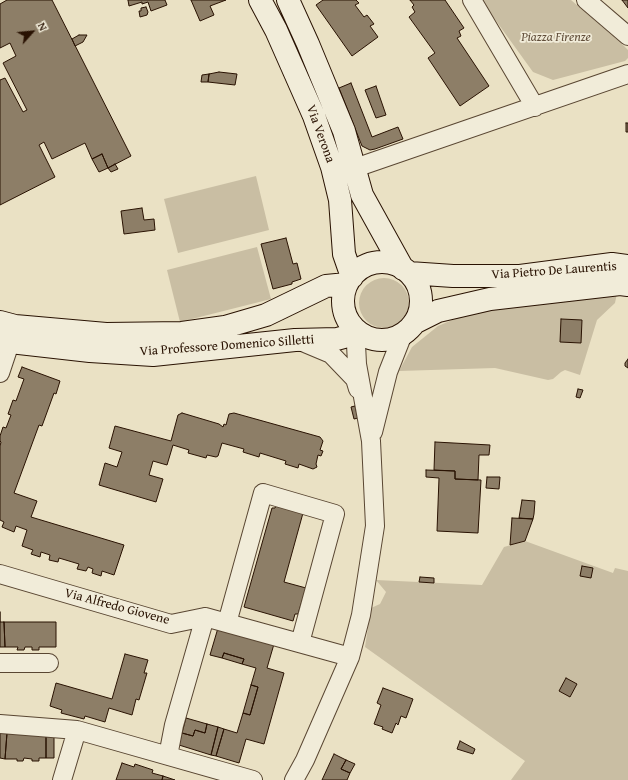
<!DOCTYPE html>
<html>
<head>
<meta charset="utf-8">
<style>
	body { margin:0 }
	#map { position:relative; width:628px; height:780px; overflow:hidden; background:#eae1c4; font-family:"Gentium Book Plus",serif }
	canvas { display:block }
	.north { position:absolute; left:12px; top:12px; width:40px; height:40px; -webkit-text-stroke:3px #f1ecd9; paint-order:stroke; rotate:63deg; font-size:11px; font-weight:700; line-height:16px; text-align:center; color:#291202 }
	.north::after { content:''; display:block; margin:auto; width:14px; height:18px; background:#291202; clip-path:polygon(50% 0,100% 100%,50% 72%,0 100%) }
</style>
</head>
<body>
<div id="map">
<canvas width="628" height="780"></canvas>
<div class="north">N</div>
</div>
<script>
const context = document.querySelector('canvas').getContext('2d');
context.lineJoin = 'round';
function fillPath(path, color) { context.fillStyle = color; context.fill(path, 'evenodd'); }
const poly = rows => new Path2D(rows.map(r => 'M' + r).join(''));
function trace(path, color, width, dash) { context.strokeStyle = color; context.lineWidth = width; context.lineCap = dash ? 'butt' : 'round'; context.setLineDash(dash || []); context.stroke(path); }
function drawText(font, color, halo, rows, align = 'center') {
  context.font = font + ' "Gentium Book Plus",serif'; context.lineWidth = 3.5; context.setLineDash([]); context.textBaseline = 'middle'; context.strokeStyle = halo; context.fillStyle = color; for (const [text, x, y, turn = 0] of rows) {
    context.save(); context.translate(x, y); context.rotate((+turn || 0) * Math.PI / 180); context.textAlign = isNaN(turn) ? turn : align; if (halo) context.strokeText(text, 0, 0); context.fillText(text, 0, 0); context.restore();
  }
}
const green = poly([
	[481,0,571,0,621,43,628,50,628,58,625,61,553,80,533,72],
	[256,176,269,230,178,253,164,199],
	[257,247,271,299,180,322,167,270],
	'359 303a25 25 0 1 1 50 0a25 25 0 1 1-50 0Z',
	[617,293,615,303,597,320,580,375,565,370,561,372,553,379,548,380,495,368,399,371,412,347,438,326,471,312],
	[525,541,613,573,615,568,628,571,628,780,511,780,525,761,365,647,371,608,380,604,386,592,376,580,482,585,504,547]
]);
const building = poly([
	[7,0,52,0,131,156,108,168,102,154,92,159,85,143,52,159,44,142,39,145,55,177,0,205,0,80,5,78,23,112,27,110,3,63,16,56,10,43,0,48,0,4,7,0],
	[128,0,165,0,167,5,151,11,148,2,142,4,142,2,129,6,128,0],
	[191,0,226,0,210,6,214,15,200,21,191,0],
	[323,0,356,0,359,3,355,5,364,17,367,15,374,24,370,26,378,37,352,56,316,5,323,0],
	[410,0,445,0,464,28,459,31,461,36,457,38,489,86,460,106,428,58,435,53,409,17,415,12,412,7,414,5,410,0],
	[622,0,628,0,628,8,622,0],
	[146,7,148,12,147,15,140,17,139,11,141,11,141,8,146,7],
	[79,35,87,35,83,42,75,46,72,39,79,35],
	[219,72,237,74,235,85,208,82,209,74,219,72],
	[209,74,208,82,201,82,202,75,209,74],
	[351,83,372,137,398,127,403,139,375,149,370,150,362,146,339,88,351,83],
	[376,86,386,115,376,118,365,90,376,86],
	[626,123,628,123,628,132,626,132,626,123],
	[102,154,108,168,99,172,92,159,102,154],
	[115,164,118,169,111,172,108,168,115,164],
	[142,208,144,220,154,219,155,230,124,234,121,211,142,208],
	[286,238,293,264,297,263,301,279,292,282,292,284,273,289,261,244,286,238],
	[561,319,582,320,581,343,560,342,561,319],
	[628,359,628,368,625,366,625,363,628,359],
	[22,367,60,381,56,394,54,393,42,426,39,425,14,493,37,501,31,517,124,545,114,575,102,571,101,576,92,573,93,569,88,567,86,571,77,569,79,564,59,558,58,562,49,560,50,555,41,552,40,557,31,554,33,550,22,546,27,530,16,526,14,532,2,527,4,522,0,520,0,446,1,442,0,441,0,436,3,427,6,428,11,415,8,414,13,400,16,401,24,379,18,377,22,367],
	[578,389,583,390,580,398,576,397,578,389],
	[355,406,358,418,354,419,351,407,355,406],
	[182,413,219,424,223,427,224,424,226,425,229,414,234,413,320,437,323,441,320,450,323,451,321,456,318,455,316,464,317,467,313,469,299,464,298,468,285,464,286,461,260,453,259,457,243,452,244,449,222,443,218,456,216,457,207,455,206,458,188,453,189,450,173,445,167,465,153,461,149,475,163,479,156,502,99,485,105,463,117,467,122,452,109,448,115,426,171,441,178,415,182,413],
	[435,442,490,445,489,455,479,455,478,480,455,479,455,471,434,470,435,442],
	[426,470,455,471,455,479,481,480,478,533,437,531,439,478,426,477,426,470],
	[487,477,500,477,499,489,486,488,487,477],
	[522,500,535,501,534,514,533,519,519,518,522,500],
	[276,506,303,513,284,582,306,588,298,614,295,614,293,621,244,607,272,508,275,508,276,506],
	[512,518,533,519,525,541,510,545,512,518],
	[582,566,593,568,591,578,580,576,582,566],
	[420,577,434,578,434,583,419,582,420,577],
	[0,612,0,622,4,622,5,647,0,647,0,612],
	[4,622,56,622,56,647,39,647,39,650,32,650,32,647,25,647,24,650,17,650,18,647,5,647,4,622],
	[218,628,274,644,267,668,284,673,264,744,246,739,239,763,216,756,224,729,237,733,243,713,250,715,258,687,251,685,256,668,242,664,244,659,224,653,222,658,210,655,218,628],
	[224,653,244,659,242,664,222,658,224,653],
	[125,654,148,660,144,673,147,673,139,700,136,699,132,715,109,708,105,722,85,716,84,719,61,713,62,710,50,706,56,683,112,699,125,654],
	[566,678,577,684,570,697,559,691,566,678],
	[251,685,258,687,250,715,243,713,251,685],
	[383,688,413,699,406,718,401,716,398,725,396,723,392,733,382,729,383,727,374,724,381,705,377,703,383,688],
	[186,718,207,724,205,733,195,730,193,736,182,733,186,718],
	[207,724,218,727,211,755,179,745,182,733,193,736,195,730,205,733,207,724],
	[218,727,224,729,216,756,211,755,218,727],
	[0,733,7,733,5,759,0,758,0,733],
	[7,733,46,734,46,758,39,758,39,761,32,761,32,759,24,758,23,761,17,761,17,759,5,759,7,733],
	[46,734,54,734,54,758,46,758,46,734],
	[460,741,475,749,473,754,457,749,460,741],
	[334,754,346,760,341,769,350,773,347,780,322,780,334,754],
	[346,760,355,764,350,773,341,769,346,760],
	[122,763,134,767,135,764,153,770,152,773,163,776,162,780,116,780,122,763],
	[163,776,175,780,162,780,163,776]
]);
const street = poly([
	[472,0,535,107],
	[586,0,628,36],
	[355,168,628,74],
	[300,341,331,354,355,379,358,389],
	[0,373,10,343],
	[373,432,388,372,403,334],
	[0,574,171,624,205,617,350,657],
	[227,623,263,493,335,514,300,643],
	[0,663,49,663],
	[0,724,77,730],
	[168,756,174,725,205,617],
	[62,780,77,730,253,780],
	[294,780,305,760,350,657,361,615,375,526,371,441,357,364,356,344,362,335]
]);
const secondary = poly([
	[260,0,276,30,314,116,332,167,340,200,344,254,352,277],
	[288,0,308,44,344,131,362,195,403,269],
	'343 301a39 39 0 1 1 78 0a39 39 0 1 1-78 0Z',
	[409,273,453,276,520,276,612,264,628,266],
	[0,322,15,326,106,334,182,333,225,327,266,315,326,286,347,284],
	[414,323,438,311,490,299,620,284,628,285],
	[0,341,90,351,153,355,295,340,337,339,359,333]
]);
const parkNames = [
	["Piazza Firenze",556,38]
];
const streetNames = [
	["Via Verona",320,134,70],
	["Via Pietro De Laurentis",554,271,-4],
	["Via Professore Domenico Silletti",227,346,-4],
	["Via Alfredo Giovene",117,607,15]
];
fillPath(green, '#c9bea3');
fillPath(building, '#8d7e67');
trace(building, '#291202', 1);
trace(street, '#594632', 20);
trace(secondary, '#291202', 24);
trace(street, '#f1ecd9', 18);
trace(secondary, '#f1ecd9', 22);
drawText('italic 13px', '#614e3a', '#f1ecd9', parkNames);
drawText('13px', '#291202', '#f1ecd9', streetNames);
</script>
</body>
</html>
